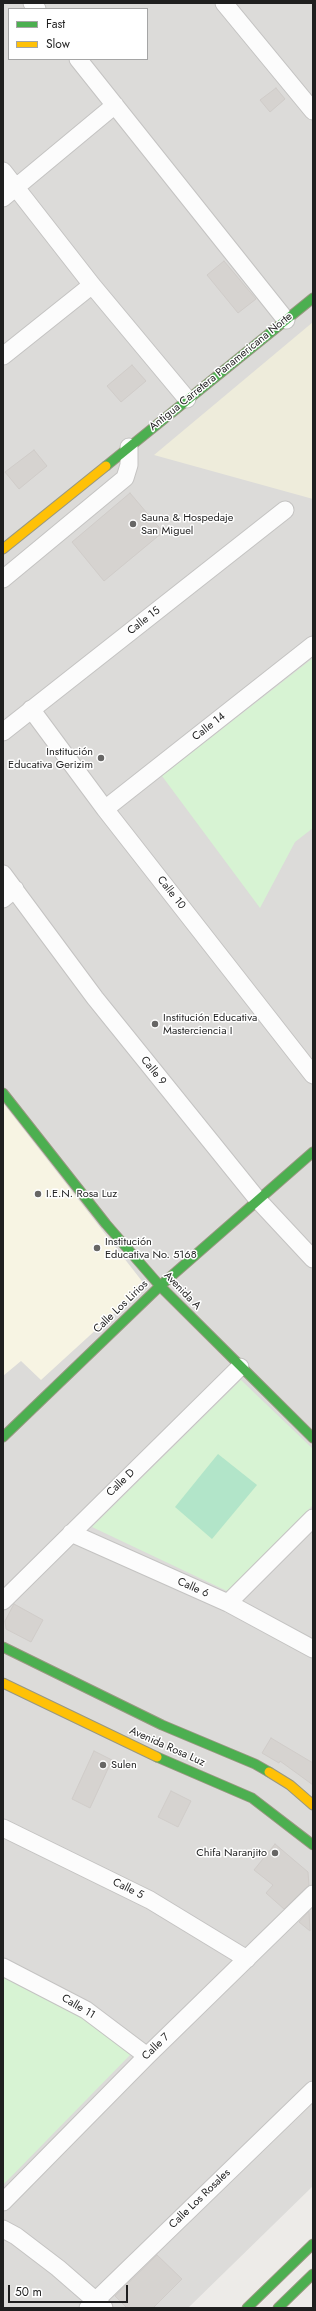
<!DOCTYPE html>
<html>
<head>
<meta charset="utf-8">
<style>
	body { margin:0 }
	#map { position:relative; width:316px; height:2311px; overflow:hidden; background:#edebe8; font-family:Jost,sans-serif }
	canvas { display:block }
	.frame { position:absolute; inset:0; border:4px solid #1f1f1f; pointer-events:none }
	.legend { position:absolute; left:8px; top:8px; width:140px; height:52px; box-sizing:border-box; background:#fff; border:1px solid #a5a5a5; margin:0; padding:5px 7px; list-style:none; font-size:12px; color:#1f1f1f }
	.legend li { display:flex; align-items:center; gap:8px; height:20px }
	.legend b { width:20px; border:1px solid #a5a5a5 }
	.scale { position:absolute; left:8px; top:2285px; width:120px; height:18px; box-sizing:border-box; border:2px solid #1f1f1f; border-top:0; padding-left:5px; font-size:12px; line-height:14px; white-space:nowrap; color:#1f1f1f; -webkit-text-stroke:3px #fff; paint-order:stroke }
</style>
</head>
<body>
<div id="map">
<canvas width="316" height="2311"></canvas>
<div class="frame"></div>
<ul class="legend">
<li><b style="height:5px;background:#4caf50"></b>Fast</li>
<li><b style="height:5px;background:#ffc107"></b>Slow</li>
</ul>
<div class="scale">50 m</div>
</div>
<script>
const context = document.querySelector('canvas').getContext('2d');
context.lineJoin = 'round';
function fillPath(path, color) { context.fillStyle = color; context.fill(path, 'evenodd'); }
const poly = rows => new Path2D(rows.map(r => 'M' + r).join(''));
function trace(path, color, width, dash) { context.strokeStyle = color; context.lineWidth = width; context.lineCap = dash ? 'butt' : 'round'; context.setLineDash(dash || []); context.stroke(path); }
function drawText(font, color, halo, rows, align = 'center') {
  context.font = font + ' Jost,sans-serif'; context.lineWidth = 3; context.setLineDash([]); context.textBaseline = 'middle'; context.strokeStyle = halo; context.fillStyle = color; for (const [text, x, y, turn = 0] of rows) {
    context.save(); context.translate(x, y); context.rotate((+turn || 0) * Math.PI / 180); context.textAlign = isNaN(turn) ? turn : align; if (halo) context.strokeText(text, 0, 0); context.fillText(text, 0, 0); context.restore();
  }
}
const residential = poly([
	[3,3,313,3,313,2186,188,2308,3,2308],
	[9,9,147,9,147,59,9,59]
]);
const education = poly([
	[3,1103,145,1285,41,1380,21,1361,3,1376]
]);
const farmland = poly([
	[313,322,313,499,154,455]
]);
const park = poly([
	[313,658,313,828,295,842,260,908,162,776],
	[241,1380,313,1449,313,1505,227,1591,92,1527],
	[3,1975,80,2016,132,2053,3,2185]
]);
const pitch = poly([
	[218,1454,257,1485,212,1539,175,1507]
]);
const building = poly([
	[276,88,285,99,270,112,260,100,276,88],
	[224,261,256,299,238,313,207,275,224,261],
	[132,365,146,381,121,402,107,386,132,365],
	[34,450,47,466,19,489,5,472,34,450],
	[130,493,163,532,104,581,72,542,130,493],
	[14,1604,43,1620,31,1642,6,1629,5,1621,14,1604],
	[271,1738,313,1763,313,1785,280,1761,279,1763,262,1753,271,1738],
	[94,1751,112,1760,90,1808,72,1799,94,1751],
	[171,1791,191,1801,178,1827,158,1817,171,1791],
	[275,1844,308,1872,309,1885,284,1909,266,1893,273,1885,254,1870,275,1844],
	[309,1911,310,1931,299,1922,309,1911],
	[157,2255,182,2279,153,2308,127,2308,115,2296,157,2255]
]);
const street = poly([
	[32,3,37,9],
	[224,3,313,111],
	[78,59,286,320],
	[3,171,92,285,187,399],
	[3,198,115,105],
	[3,356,92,285],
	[3,579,125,478,129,465,129,447],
	[31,709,105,809,313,1075],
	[3,732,285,510],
	[105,809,313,645],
	[3,874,95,998,258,1200,313,1259],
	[3,899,15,889],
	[71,1533,228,1603,313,1649],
	[3,1601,240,1367],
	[228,1603,313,1518],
	[3,1828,150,1900,247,1959],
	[3,1967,86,2010,147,2056],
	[3,2202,147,2056,313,1894],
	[3,2229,16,2236,58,2268,104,2308],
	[88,2308,313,2090]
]);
const fast = poly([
	[106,466,313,298],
	[3,1093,106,1224,160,1286,313,1438],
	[3,1437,160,1286,313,1152],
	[3,1647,162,1725,255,1764,269,1772],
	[157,1757,252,1798,313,1845],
	[247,2308,313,2244],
	[278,2308,313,2274]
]);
const slow = poly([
	[3,549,106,466],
	[3,1683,157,1757],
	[269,1772,290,1785,313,1805]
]);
const markers = [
	[133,524,4,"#676665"],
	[101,758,4,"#676665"],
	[155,1024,4,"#676665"],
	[38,1194,4,"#676665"],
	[97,1248,4,"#676665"],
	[103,1765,4,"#676665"],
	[275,1853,4,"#676665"]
];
const streetNames = [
	["Antigua Carretera Panamericana Norte",221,372,-39],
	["Calle 15",144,621,-38],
	["Calle 14",209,727,-38],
	["Calle 10",171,893,52],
	["Calle 9",153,1071,51],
	["Avenida A",182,1291,46],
	["Calle Los Lirios",121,1307,-44],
	["Calle D",121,1483,-44],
	["Calle 6",193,1588,24],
	["Avenida Rosa Luz",167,1747,24],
	["Calle 5",128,1889,26],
	["Calle 11",78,2007,31],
	["Calle 7",156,2047,-44],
	["Calle Los Rosales",200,2199,-44]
];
const poiNames = [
	["Sauna & Hospedaje",141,518],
	["San Miguel",141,531],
	["Institución",93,752,"right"],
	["Educativa Gerizim",93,765,"right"],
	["Institución Educativa",163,1018],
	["Masterciencia I",163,1031],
	["I.E.N. Rosa Luz",46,1194],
	["Institución",105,1242],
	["Educativa No. 5168",105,1255],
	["Sulen",111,1765],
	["Chifa Naranjito",267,1853,"right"]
];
fillPath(residential, '#dcdbd9');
fillPath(education, '#f7f4e3');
fillPath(farmland, '#eeecdb');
fillPath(park, '#d7f3d3');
fillPath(pitch, '#b2e5c9');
fillPath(building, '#d6d3d0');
trace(building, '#d0ccc9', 1);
trace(street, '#c4c3c2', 19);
trace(fast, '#989780', 11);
trace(slow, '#989780', 11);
trace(street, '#fcfcfc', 17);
trace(fast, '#4caf50', 9);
trace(slow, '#ffc107', 9);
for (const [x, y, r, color] of markers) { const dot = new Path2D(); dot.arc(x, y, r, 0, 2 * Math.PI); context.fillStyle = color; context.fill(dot); trace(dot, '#fff', 1.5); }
drawText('11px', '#1f1f1f', '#fff', streetNames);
drawText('11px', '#1f1f1f', '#fff', poiNames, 'left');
</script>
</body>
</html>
